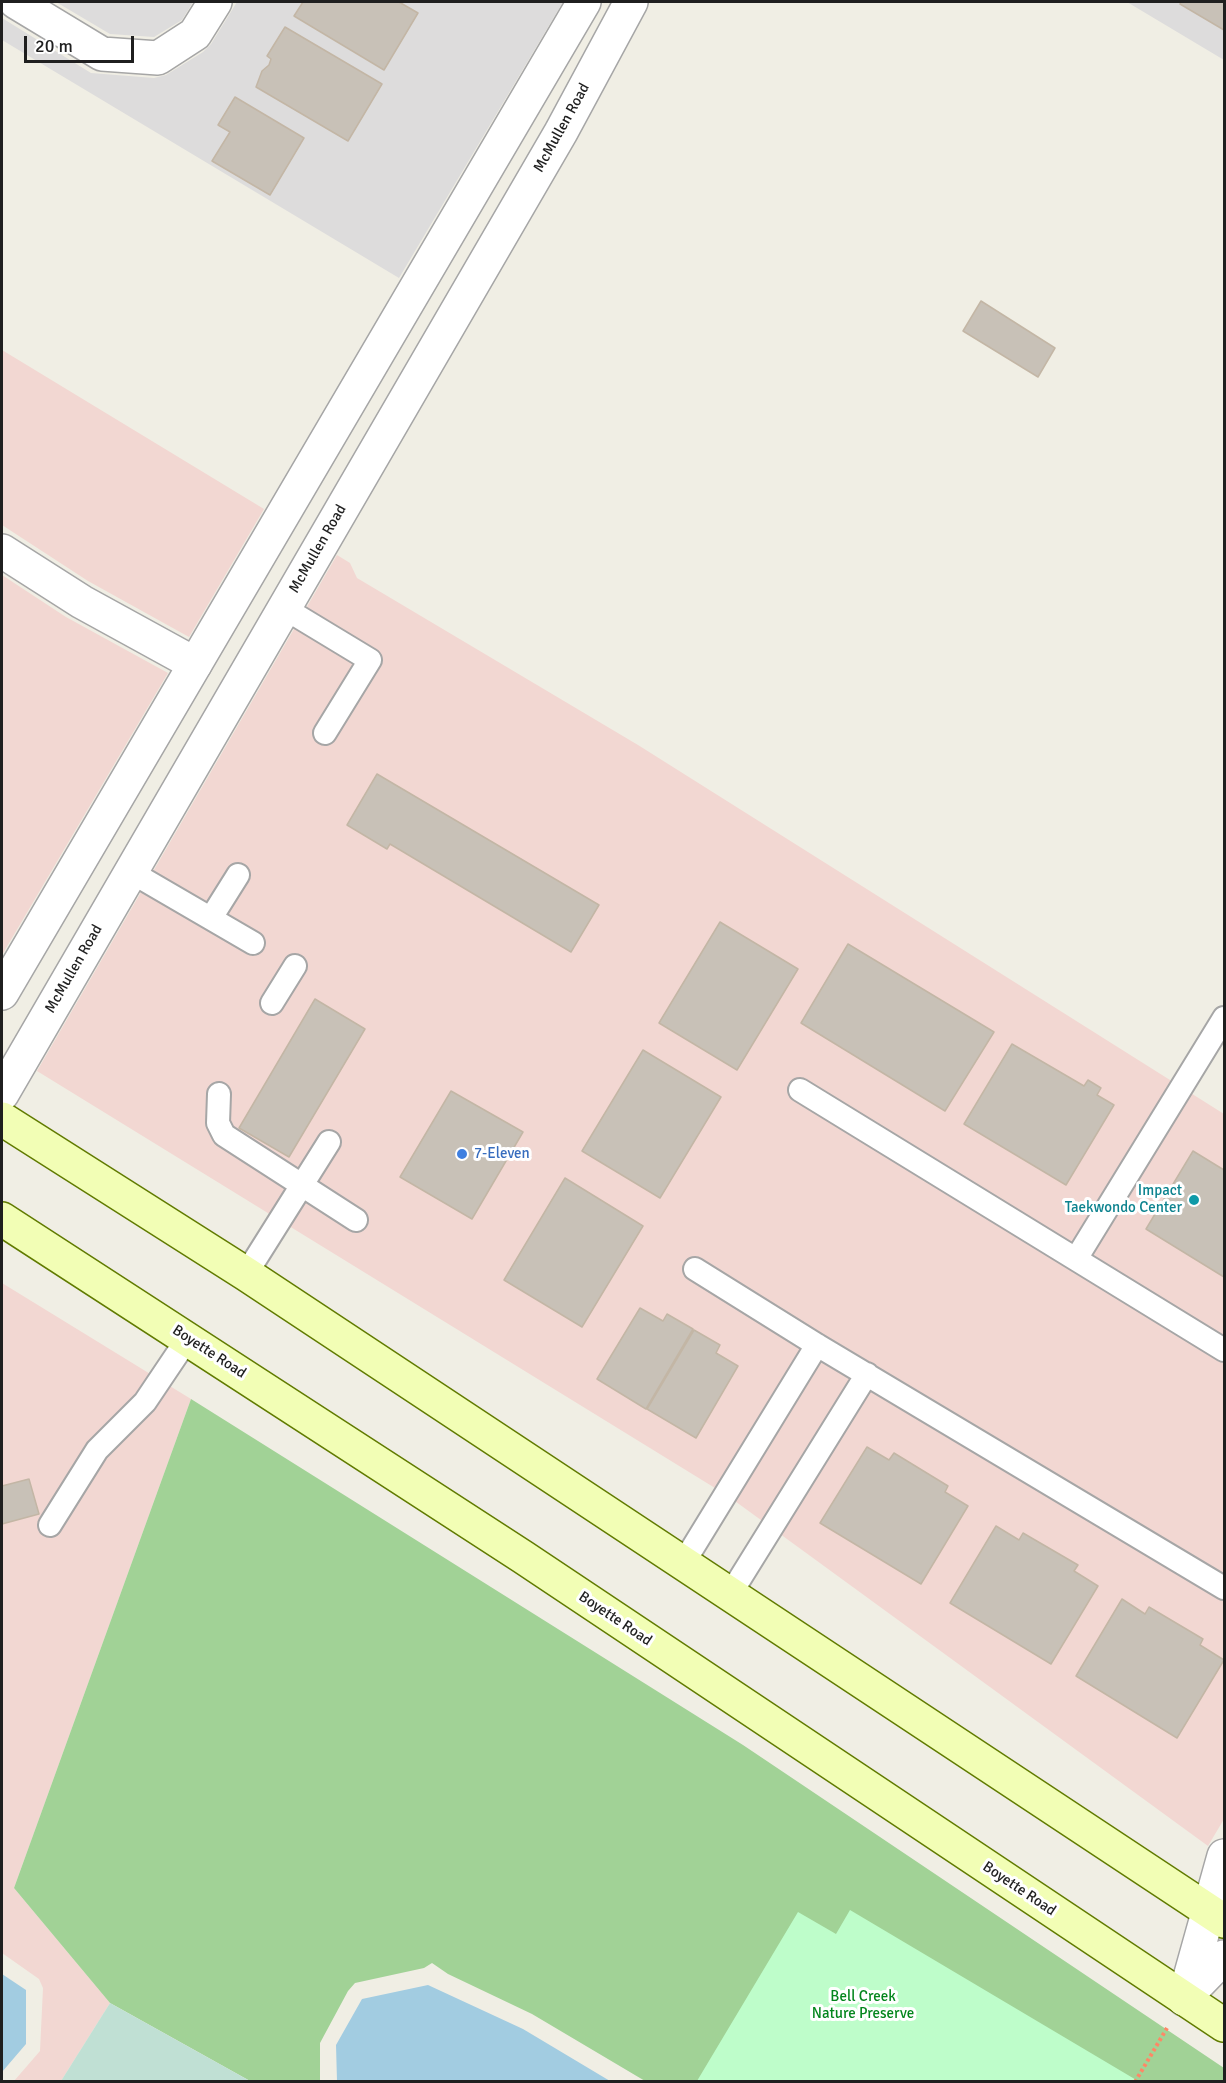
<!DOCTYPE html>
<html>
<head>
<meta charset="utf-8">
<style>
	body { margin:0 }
	#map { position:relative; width:1226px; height:2083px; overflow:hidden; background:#f0eee4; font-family:Signika,sans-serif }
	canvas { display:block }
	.frame { position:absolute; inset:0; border:3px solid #1f1f1f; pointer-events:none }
	.scale { position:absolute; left:24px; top:36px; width:110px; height:27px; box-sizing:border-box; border:3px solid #1f1f1f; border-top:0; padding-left:8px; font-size:18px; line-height:21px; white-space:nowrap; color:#1f1f1f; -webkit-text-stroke:4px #fff; paint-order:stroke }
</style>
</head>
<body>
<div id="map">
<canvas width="1226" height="2083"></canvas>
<div class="frame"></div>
<div class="scale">20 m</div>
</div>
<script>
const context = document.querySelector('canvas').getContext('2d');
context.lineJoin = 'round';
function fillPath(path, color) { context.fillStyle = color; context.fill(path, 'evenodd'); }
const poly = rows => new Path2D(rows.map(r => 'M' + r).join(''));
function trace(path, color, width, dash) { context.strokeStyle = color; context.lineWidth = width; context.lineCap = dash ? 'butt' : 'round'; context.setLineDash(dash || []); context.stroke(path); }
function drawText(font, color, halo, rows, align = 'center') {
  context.font = font + ' Signika,sans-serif'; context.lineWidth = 6; context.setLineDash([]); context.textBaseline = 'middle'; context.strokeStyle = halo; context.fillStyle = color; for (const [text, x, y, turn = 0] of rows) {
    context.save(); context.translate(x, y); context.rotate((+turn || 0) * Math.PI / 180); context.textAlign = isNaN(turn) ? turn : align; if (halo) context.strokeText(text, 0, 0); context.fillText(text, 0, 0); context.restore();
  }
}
const residential = poly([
	[56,2,193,2,182,20,154,37,110,34],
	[237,2,563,2,399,278,2,40,2,18,91,73,154,78,166,75,203,52,211,44],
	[1127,2,1224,2,1224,60]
]);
const commercial = poly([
	[2,350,264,509,189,637,88,581,2,525],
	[337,555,350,563,357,578,638,745,1224,1114,1224,1819,1208,1846,728,1496,37,1071],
	[2,575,66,617,168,673,2,955],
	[2,1283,191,1399,14,1888,110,2003,61,2081,14,2081,40,2051,43,1988,39,1979,2,1953]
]);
const forest = poly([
	[191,1399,743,1745,1224,2068,1224,2081,645,2081,532,2014,448,1974,432,1963,424,1968,355,1983,348,1991,320,2043,320,2081,250,2081,110,2003,14,1888]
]);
const wetland = poly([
	[110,2003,250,2081,61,2081]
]);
const park = poly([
	[850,1910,1138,2081,697,2081,798,1912,836,1934]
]);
const water = poly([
	[2,1974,26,1990,26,2044,2,2072],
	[428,1985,523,2029,610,2081,337,2081,336,2045,362,1999]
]);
const building = poly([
	[303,2,399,2,418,13,384,70,294,16,303,2],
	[1181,2,1224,2,1224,30,1180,4,1181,2],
	[285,27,382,84,348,141,256,87,262,71,269,65,271,59,267,56,285,27],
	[235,97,304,138,270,195,212,161,230,132,218,125,235,97],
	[981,301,1055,348,1038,377,963,331,981,301],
	[377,774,599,905,571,952,390,844,387,849,347,825,377,774],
	[720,922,798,969,737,1070,659,1023,720,922],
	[848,944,994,1032,945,1111,801,1023,848,944],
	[315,999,365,1029,289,1157,239,1128,315,999],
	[1012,1044,1084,1086,1088,1080,1101,1088,1097,1095,1114,1105,1066,1185,964,1124,1012,1044],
	[643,1050,721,1097,660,1198,582,1151,643,1050],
	[451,1091,523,1132,472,1219,400,1177,451,1091],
	[1193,1151,1224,1170,1224,1277,1146,1229,1193,1151],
	[565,1178,643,1226,582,1327,504,1280,565,1178],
	[640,1308,663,1321,667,1314,693,1329,646,1409,597,1379,640,1308],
	[694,1330,720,1345,716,1353,738,1366,696,1438,647,1409,694,1330],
	[867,1447,889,1460,894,1453,948,1486,945,1492,968,1506,921,1584,820,1523,867,1447],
	[29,1479,39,1514,2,1524,2,1486,29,1479],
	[996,1526,1019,1540,1023,1533,1078,1565,1074,1571,1098,1586,1051,1664,950,1603,996,1526],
	[1122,1599,1145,1614,1149,1607,1203,1639,1200,1645,1224,1660,1177,1738,1076,1676,1122,1599]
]);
const path = poly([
	[1135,2082,1167,2028]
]);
const service = poly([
	[284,608,370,660,325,733],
	[131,872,253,943],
	[211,918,238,875],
	[272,1003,295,966],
	[800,1090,1224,1350],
	[219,1094,218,1123,224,1135,356,1220],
	[1076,1259,1224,1018],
	[695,1269,817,1345,1224,1588],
	[246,1274,329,1142],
	[50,1525,97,1450,145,1402,188,1338],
	[684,1562,817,1345],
	[731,1593,867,1374]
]);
const minor = poly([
	[16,2,102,54,158,58,195,34,215,2],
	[2,551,82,602,195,664]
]);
const tertiary = poly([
	[2,993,584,2],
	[2,1094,561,132,631,2],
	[1187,1995,1224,1957],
	[1184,1999,1224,1856]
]);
const secondary = poly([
	[2,1119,246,1274,1224,1921],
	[2,1219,523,1557,1224,2025]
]);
const markers = [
	[462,1154,6,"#3f7fe0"],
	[1194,1200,6,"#0f9aa8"]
];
const streetNames = [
	["McMullen Road",562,128,-61],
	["McMullen Road",318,549,-60],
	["McMullen Road",74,969,-60],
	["Boyette Road",209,1352,33],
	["Boyette Road",615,1619,34],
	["Boyette Road",1019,1889,34]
];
const shopNames = [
	["7-Eleven",474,1154]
];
const cultureNames = [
	["Impact",1182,1191],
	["Taekwondo Center",1182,1208]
];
const parkNames = [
	["Bell Creek",863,1997],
	["Nature Preserve",863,2014]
];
fillPath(residential, '#dddcdc');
fillPath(commercial, '#f2d7d2');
fillPath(forest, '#a1d296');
fillPath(wetland, '#c0e0d4');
fillPath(park, '#befdca');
fillPath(water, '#a2cce1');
fillPath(building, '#c8c1b7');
trace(building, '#c3b6a5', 1.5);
trace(service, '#a6a6a6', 26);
trace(minor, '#a6a6a6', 36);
trace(tertiary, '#a6a6a6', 36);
trace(secondary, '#617b00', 36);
trace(path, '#ff8766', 4, [3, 3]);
trace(service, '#fff', 22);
trace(minor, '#fff', 33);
trace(tertiary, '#fff', 33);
trace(secondary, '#f2feb5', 33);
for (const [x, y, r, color] of markers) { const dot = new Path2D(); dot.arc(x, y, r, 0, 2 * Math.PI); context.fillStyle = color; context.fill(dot); trace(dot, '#fff', 2); }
drawText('15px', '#1f1f1f', '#fff', streetNames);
drawText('15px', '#366cbe', '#fff', shopNames, 'left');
drawText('15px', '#0d838f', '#fff', cultureNames, 'right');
drawText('15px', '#04861d', '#fff', parkNames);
</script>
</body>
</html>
